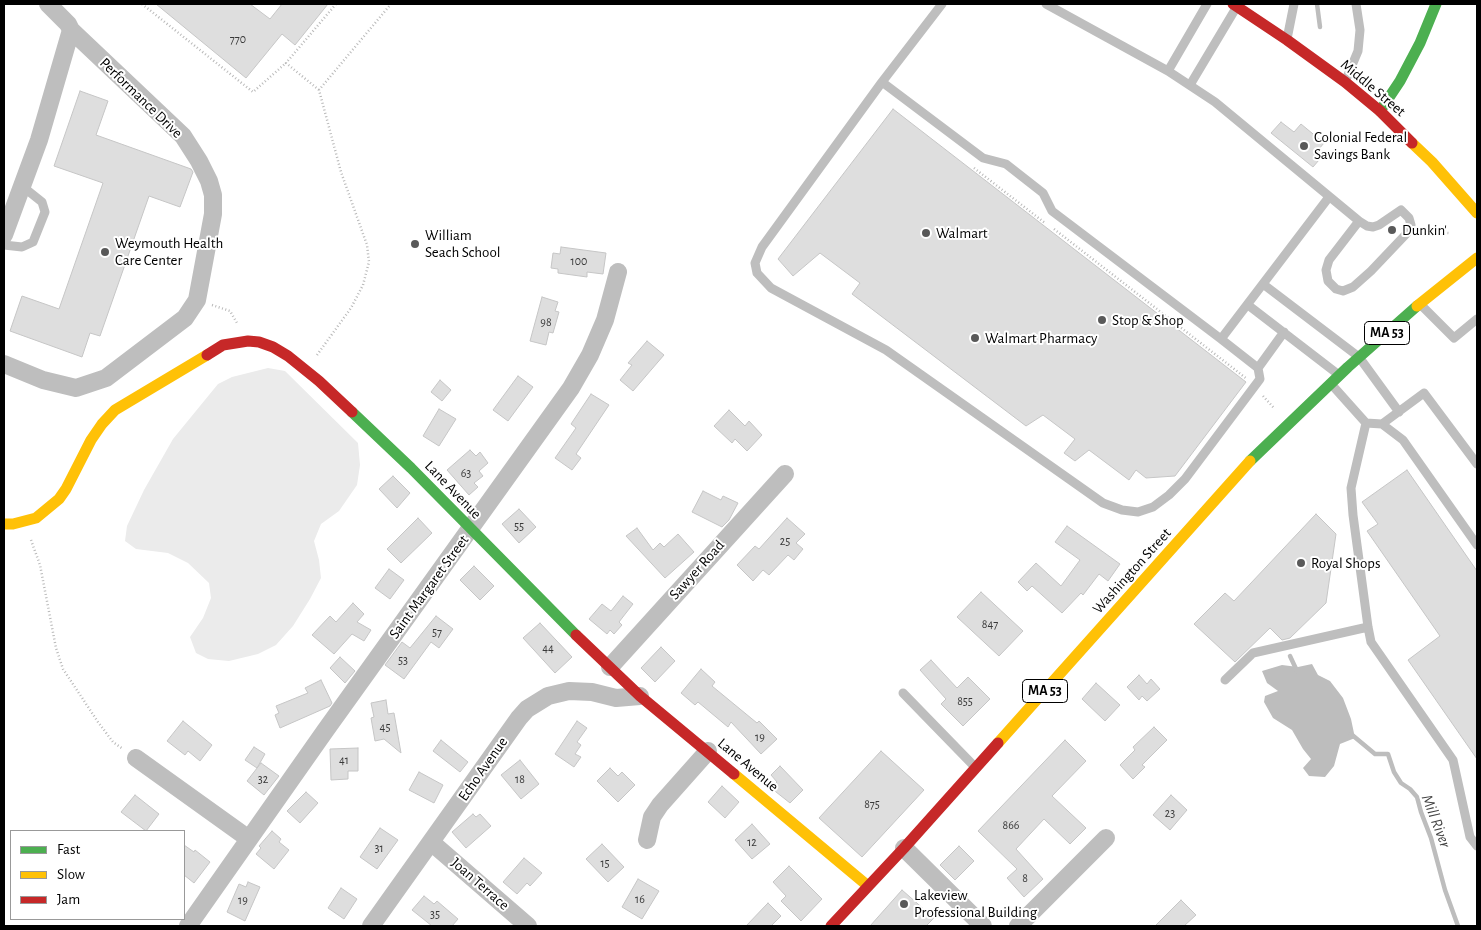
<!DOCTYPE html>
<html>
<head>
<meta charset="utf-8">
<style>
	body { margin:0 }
	#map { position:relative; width:1481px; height:930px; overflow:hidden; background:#fff; font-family:"Alegreya Sans",sans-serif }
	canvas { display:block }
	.frame { position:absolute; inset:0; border:5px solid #000; pointer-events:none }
	.legend { position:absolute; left:10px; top:830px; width:175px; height:90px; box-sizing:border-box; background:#fff; border:1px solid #999; margin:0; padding:6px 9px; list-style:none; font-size:15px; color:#000 }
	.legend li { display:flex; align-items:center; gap:10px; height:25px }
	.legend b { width:25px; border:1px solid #999 }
</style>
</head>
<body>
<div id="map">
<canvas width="1481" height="930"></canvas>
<div class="frame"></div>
<ul class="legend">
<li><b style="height:6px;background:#4caf50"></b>Fast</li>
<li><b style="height:6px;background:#ffc107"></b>Slow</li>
<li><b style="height:6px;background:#c62828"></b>Jam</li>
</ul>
</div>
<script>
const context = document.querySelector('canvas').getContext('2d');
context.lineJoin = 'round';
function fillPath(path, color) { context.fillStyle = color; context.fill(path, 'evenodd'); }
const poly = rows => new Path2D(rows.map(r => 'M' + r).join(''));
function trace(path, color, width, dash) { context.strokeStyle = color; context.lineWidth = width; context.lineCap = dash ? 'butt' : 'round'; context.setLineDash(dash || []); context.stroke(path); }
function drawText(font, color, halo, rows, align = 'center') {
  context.font = font + ' "Alegreya Sans",sans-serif'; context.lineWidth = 4; context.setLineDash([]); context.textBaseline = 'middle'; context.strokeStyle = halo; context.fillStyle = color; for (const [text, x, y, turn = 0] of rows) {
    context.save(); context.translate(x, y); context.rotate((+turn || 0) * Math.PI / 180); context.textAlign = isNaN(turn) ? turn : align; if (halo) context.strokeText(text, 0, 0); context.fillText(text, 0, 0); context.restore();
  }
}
const green = poly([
	[268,368,285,371,358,443,360,465,357,485,339,511,321,524,314,541,319,560,321,578,310,599,293,626,276,645,258,654,229,661,208,659,196,653,190,637,203,618,211,598,209,583,188,563,168,553,136,549,125,541,127,526,144,490,173,439,218,384,232,377]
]);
const water = poly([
	[1312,664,1318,675,1330,681,1343,698,1351,719,1355,738,1340,744,1334,766,1325,777,1309,776,1303,768,1311,759,1303,749,1292,730,1273,718,1264,702,1265,696,1278,691,1267,683,1262,671,1282,665,1298,667]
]);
const stream = poly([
	[1317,4,1320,27],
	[1290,656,1297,671],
	[1351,734,1375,754,1388,754,1394,772,1401,783,1410,789,1417,797,1421,812,1431,838,1445,890,1458,926]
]);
const building = poly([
	[156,4,250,4,270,19,282,4,328,4,295,45,282,34,246,78,156,4],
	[80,91,108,101,96,135,191,169,193,172,180,207,149,196,100,336,90,333,82,357,10,331,22,296,59,309,103,183,54,166,80,91],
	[893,109,1246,382,1175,476,1146,478,1136,470,1129,480,1089,450,1075,461,1064,453,1075,439,1043,415,1026,426,852,294,860,283,820,253,793,276,778,259,893,109],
	[1281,122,1294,132,1301,124,1324,143,1319,149,1325,153,1313,167,1271,133,1281,122],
	[561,247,606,253,603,274,587,272,587,277,558,273,558,269,551,268,553,253,560,254,561,247],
	[542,297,558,302,555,311,559,312,553,333,549,332,546,345,530,341,542,297],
	[647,341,664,355,633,391,620,380,632,365,628,363,647,341],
	[518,376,533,387,508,421,493,410,518,376],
	[440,380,451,390,442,401,431,392,440,380],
	[591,394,609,405,576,454,581,458,572,470,555,458,576,428,571,424,591,394],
	[439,409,456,419,439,446,423,436,439,409],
	[729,410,745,426,749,421,762,435,747,451,735,439,732,443,714,426,729,410],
	[470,450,476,456,480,452,488,463,479,471,483,476,474,483,478,487,469,495,447,470,470,450],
	[1407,470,1477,571,1477,759,1408,660,1440,636,1367,531,1378,524,1362,502,1407,470],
	[393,476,410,493,397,508,379,489,393,476],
	[703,491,721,500,723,496,738,503,729,520,722,527,692,512,703,491],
	[519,509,536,527,519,543,502,524,519,509],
	[1316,514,1336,534,1326,603,1290,638,1282,640,1270,628,1235,662,1194,624,1225,593,1234,601,1316,514],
	[418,518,432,533,401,563,387,549,418,518],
	[787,518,805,534,796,543,803,549,794,560,788,555,769,575,763,570,753,581,737,565,755,546,759,549,787,518],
	[1067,526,1120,564,1108,581,1099,574,1083,595,1081,593,1062,613,1032,586,1027,591,1018,582,1036,563,1061,586,1080,560,1055,542,1067,526],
	[637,528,653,550,660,543,664,547,678,534,694,552,665,578,626,536,637,528],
	[474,566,494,586,480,600,460,580,474,566],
	[389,569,404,580,390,599,375,588,389,569],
	[981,592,1023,631,999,656,957,617,981,592],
	[623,596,633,604,619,622,622,625,614,634,610,630,607,634,589,619,602,604,611,611,623,596],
	[353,603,364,614,357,622,371,630,364,641,352,634,334,654,312,635,330,616,336,622,353,603],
	[436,616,453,629,439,648,431,642,404,679,385,665,402,642,410,648,436,616],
	[540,623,572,657,555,673,523,638,540,623],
	[661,647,675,661,655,682,641,668,661,647],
	[340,657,355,671,345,683,330,668,340,657],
	[931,660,957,688,968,677,990,699,963,726,941,704,946,699,920,670,931,660],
	[701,669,715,682,712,686,757,723,759,721,777,739,761,754,731,722,728,727,698,702,695,705,681,693,701,669],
	[1139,675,1147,684,1151,679,1160,689,1147,701,1142,696,1139,700,1127,687,1139,675],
	[321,680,332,703,330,706,280,728,275,715,279,713,276,706,308,693,305,688,321,680],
	[1096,683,1120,705,1105,721,1082,699,1096,683],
	[386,700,388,714,394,713,401,753,384,739,375,741,371,718,374,717,371,703,386,700],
	[183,721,212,745,200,761,188,751,185,755,167,741,183,721],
	[577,721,587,728,577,742,581,745,575,754,581,757,574,767,555,754,577,721],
	[1154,727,1167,740,1142,765,1145,767,1133,779,1120,765,1135,750,1133,747,1154,727],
	[441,740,468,762,460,772,433,751,441,740],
	[1065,740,1086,761,1052,796,1086,828,1070,844,1044,819,1016,849,1043,879,1024,897,1007,878,1017,869,978,831,1065,740],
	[254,747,265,754,257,768,245,760,254,747],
	[358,748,358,771,348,771,348,779,331,780,330,749,358,748],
	[881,751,924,790,862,857,819,818,881,751],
	[520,760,539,784,521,799,501,775,520,760],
	[261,763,279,776,264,795,247,781,261,763],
	[780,766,803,790,790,803,771,788,777,782,771,775,780,766],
	[610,768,618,776,622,772,635,785,618,802,597,781,610,768],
	[419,772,443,785,434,803,409,790,419,772],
	[722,786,739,802,725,818,708,802,722,786],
	[306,792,318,803,300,823,287,811,306,792],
	[135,795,159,814,146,831,121,812,135,795],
	[1171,795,1187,810,1170,830,1153,815,1171,795],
	[473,814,476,817,480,814,491,826,466,848,452,832,473,814],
	[752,824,770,844,752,859,735,840,752,824],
	[380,828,398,840,377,869,360,857,380,828],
	[272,831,281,839,279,842,289,850,274,869,256,854,261,848,259,846,272,831],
	[602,844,624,867,608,882,586,859,602,844],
	[184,845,194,852,195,850,210,862,194,883,184,875,184,845],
	[959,846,974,861,955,880,940,865,959,846],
	[524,858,542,873,530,886,527,883,517,894,503,882,524,858],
	[789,866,822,899,801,921,781,901,786,896,773,882,789,866],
	[638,879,659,891,642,919,622,907,638,879],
	[248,882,260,887,245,921,227,912,239,884,246,887,248,882],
	[341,888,357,899,344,919,328,908,341,888],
	[902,890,934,918,926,926,870,926,902,890],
	[424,896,434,904,437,901,458,919,452,926,432,926,412,910,424,896],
	[1181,900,1196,915,1184,926,1155,926,1181,900],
	[768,903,781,916,771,926,746,926,768,903]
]);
const path = poly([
	[142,4,253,92,286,63],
	[319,90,286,63,336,4],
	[974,168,1045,223],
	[1054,229,1247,379],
	[1423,231,1449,233],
	[212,305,230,311,237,323],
	[317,355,351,308,363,285,369,262,367,245,341,172,319,90,391,4],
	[1263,396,1274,408],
	[31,540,40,565,56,648,63,669,98,722,113,742,123,749]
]);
const lane = poly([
	[942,4,882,82,762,247,755,263,757,273,771,288,886,350,1103,503,1122,510,1138,512,1153,507,1169,495,1185,479,1260,379,1258,368,1284,332],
	[1046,4,1168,71,1215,102,1359,221,1329,260,1326,270,1328,281,1336,289,1343,291,1353,287,1371,271,1409,231,1411,225,1409,218,1401,210,1379,225,1373,227,1367,226,1359,221],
	[1287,39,1294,4],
	[1168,71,1207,4],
	[882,82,983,158,1006,164,1043,193,1052,211,1221,339,1329,197],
	[1345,82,1358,51,1360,30,1356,4],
	[1190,85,1236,8],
	[4,245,22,247,33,242,45,212,42,202,22,186],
	[1263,284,1359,357,1399,412],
	[1248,305,1339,375],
	[1422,306,1454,338,1477,319],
	[1221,339,1258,368],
	[1332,385,1366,423,1382,424,1403,440,1477,545],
	[1366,423,1351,488,1353,515,1368,627,1371,642,1453,760,1470,837,1477,846],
	[1382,424,1424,393,1477,464],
	[1225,680,1253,653,1368,627],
	[903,693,974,766]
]);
const street = poly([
	[4,235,39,140,71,30],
	[4,364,43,380,76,388,106,378,185,318,197,300,213,214,213,195,209,181,199,161,183,136,71,30,68,24,48,4],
	[610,667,785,474],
	[136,758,249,839],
	[647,840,652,817,660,805,708,751],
	[431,842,528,926],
	[904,848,983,926],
	[188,926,325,731,571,388,590,355,605,320,618,272],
	[371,926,519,718,527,709,548,696,569,691,592,692,616,698,640,696],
	[1018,926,1106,838]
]);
const fast = poly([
	[1380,111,1400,81,1420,43,1436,4],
	[352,412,411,468,576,635],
	[1250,461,1348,367,1417,306]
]);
const slow = poly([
	[1412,143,1432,162,1477,213],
	[1417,306,1477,258],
	[4,524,13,524,36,518,59,499,66,489,91,440,102,424,115,410,207,355],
	[998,743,1250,461],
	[734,774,868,886]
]);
const jam = poly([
	[1233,4,1287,40,1345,82,1380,111,1412,143],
	[207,355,223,345,248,341,259,342,273,347,288,356,319,381,352,412],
	[576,635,640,696,734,774],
	[831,926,904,848,998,743]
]);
const markers = [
	[1304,146,5,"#595959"],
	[1392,230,5,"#595959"],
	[926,233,5,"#595959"],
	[415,244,5,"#595959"],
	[105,252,5,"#595959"],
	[1102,320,5,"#595959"],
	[975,338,5,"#595959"],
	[1301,563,5,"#595959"],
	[904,904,5,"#595959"]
];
const numberNames = [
	["770",238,39],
	["100",579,261],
	["98",546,322],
	["63",466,473],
	["55",519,526],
	["25",785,541],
	["847",990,624],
	["57",437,632],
	["44",548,648],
	["53",403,660],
	["855",965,701],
	["45",385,727],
	["19",760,737],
	["41",344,760],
	["32",263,779],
	["18",520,779],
	["875",872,804],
	["23",1170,813],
	["866",1011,825],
	["12",752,842],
	["31",379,848],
	["15",605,863],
	["8",1025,878],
	["16",640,899],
	["19",243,900],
	["35",435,914]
];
const shields = [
	[1387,333,45],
	[1045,691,45]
];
const shieldNames = [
	["MA 53",1387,333],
	["MA 53",1045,691]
];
const streetNames = [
	["Middle Street",1373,88,40],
	["Performance Drive",141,98,44],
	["Lane Avenue",453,490,46],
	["Sawyer Road",697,570,-48],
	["Washington Street",1132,571,-48],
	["Saint Margaret Street",429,587,-54],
	["Lane Avenue",748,765,40],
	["Echo Avenue",483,769,-55],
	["Joan Terrace",480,884,41]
];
const poiNames = [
	["Colonial Federal",1314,137],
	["Savings Bank",1314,154],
	["Dunkin'",1402,230],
	["Walmart",936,233],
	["William",425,235],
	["Seach School",425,252],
	["Weymouth Health",115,243],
	["Care Center",115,260],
	["Stop & Shop",1112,320],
	["Walmart Pharmacy",985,338],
	["Royal Shops",1311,563],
	["Lakeview",914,895],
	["Professional Building",914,912]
];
const waterNames = [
	["Mill River",1436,821,69]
];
fillPath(green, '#ebebeb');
fillPath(water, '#bdbdbd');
trace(stream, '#bdbdbd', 4.5);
fillPath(building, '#dedede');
trace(building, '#c6c6c6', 1);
trace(path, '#b9b9b9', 2.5, [1, 2.5]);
trace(lane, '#bebebe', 9);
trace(street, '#bebebe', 18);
trace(fast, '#4caf50', 11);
trace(slow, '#ffc107', 11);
trace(jam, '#c62828', 11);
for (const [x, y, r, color] of markers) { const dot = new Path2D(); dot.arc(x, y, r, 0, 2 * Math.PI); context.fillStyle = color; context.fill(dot); trace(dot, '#fff', 2); }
drawText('12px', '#383838', null, numberNames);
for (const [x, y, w] of shields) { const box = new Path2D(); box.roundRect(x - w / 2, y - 11.5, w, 23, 4); context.fillStyle = '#fff'; context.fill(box); trace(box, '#000', 1); }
drawText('bold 14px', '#000', null, shieldNames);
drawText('15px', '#000', '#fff', streetNames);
drawText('15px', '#000', '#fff', poiNames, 'left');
drawText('italic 16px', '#424242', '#fff', waterNames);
</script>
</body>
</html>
